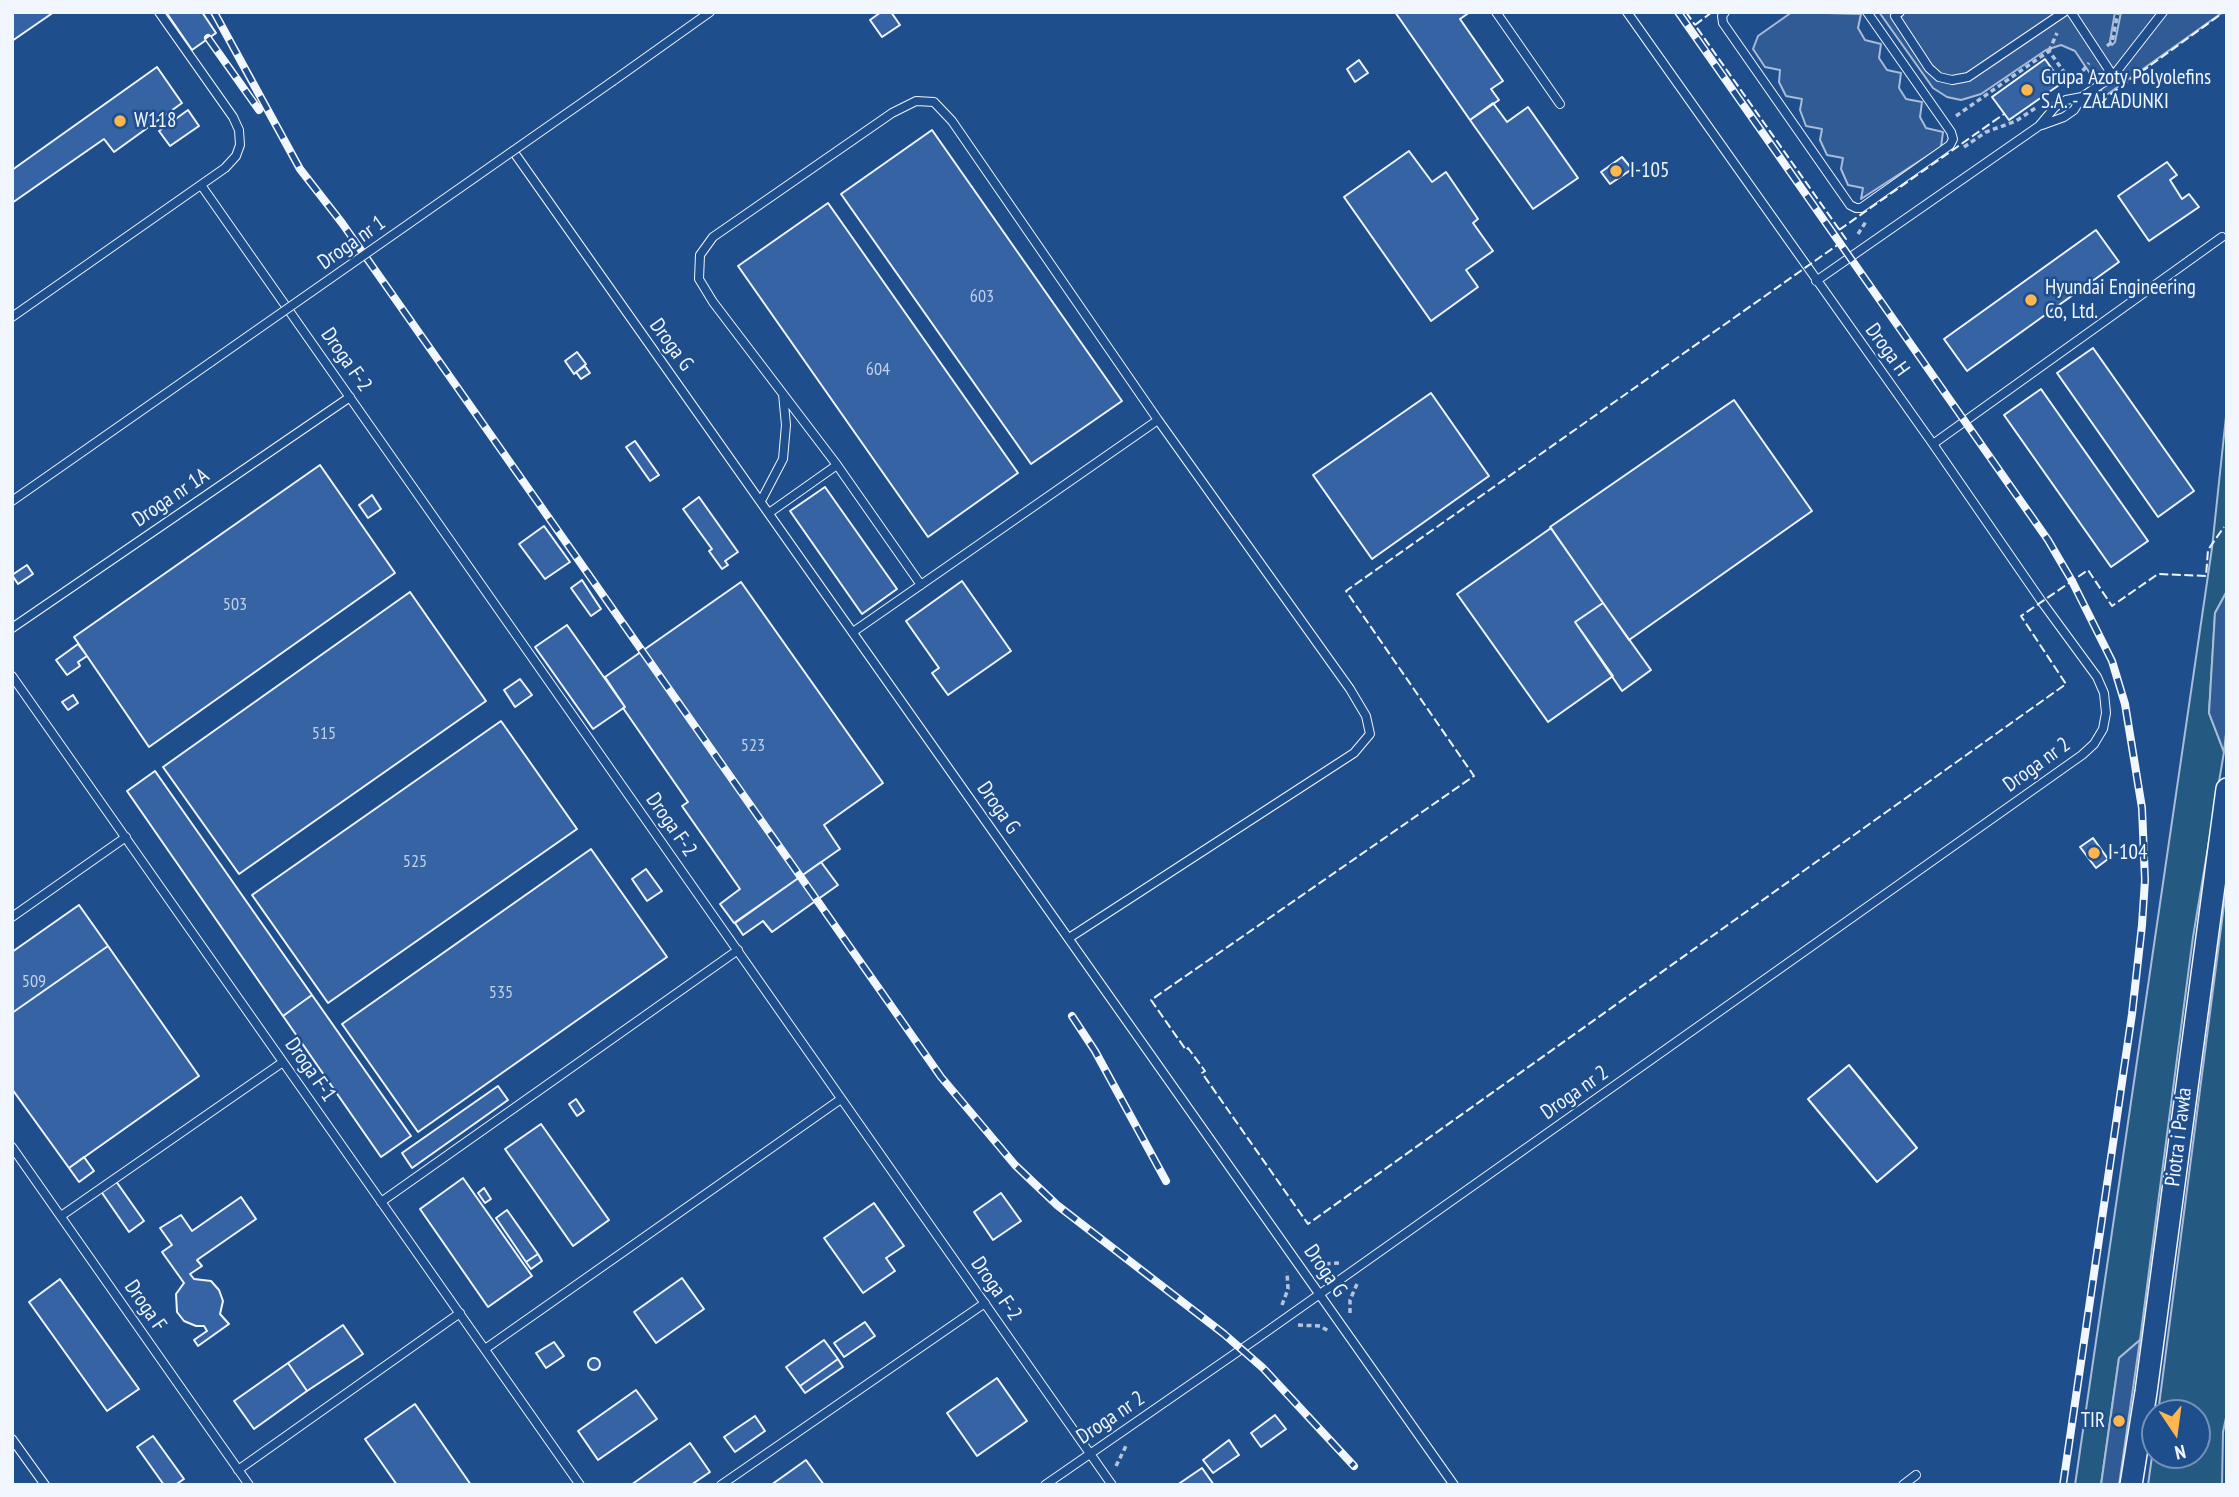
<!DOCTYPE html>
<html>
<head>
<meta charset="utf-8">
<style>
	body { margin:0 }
	#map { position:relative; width:2239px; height:1497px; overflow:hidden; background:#1f4e8c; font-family:"PT Sans Narrow",sans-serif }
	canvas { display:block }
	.frame { position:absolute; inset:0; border:14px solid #f2f6ff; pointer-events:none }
	.north { position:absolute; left:2141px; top:1399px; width:70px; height:70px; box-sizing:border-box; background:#1f4e8c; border:2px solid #7391ba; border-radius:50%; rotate:167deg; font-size:19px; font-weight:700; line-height:28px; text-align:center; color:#f2f6ff }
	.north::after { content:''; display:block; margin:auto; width:24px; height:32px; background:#ffb74d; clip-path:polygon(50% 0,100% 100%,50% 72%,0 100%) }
</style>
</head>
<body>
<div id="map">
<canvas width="2239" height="1497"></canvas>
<div class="frame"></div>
<div class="north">N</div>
</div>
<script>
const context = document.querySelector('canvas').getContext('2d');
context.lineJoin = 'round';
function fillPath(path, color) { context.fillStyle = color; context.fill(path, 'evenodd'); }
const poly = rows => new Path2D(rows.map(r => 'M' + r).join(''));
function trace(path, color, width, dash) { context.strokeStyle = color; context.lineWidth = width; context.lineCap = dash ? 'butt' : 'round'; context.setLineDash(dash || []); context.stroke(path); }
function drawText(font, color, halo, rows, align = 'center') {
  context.font = font + ' "PT Sans Narrow",sans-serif'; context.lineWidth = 5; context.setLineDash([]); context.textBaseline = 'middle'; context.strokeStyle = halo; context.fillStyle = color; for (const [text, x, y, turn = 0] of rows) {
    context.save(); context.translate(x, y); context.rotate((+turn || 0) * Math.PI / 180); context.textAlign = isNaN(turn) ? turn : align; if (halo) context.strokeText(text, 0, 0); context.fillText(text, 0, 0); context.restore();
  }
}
const green = poly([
	[2227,407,2227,591,2215,613,2209,713,2224,752,2193,937,2140,1340,2119,1358,2101,1485,2075,1485,2212,548,2227,407],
	[2227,882,2227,1413,2223,1432,2222,1485,2148,1485,2155,1435,2155,1455,2197,1455,2197,1413,2158,1413,2227,882]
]);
const parking = poly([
	[1792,12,1861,14,1858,28,1865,40,1881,44,1879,58,1887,70,1901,73,1899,88,1906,99,1922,102,1920,117,1926,128,1943,132,1941,147,1861,199,1863,188,1848,185,1841,169,1843,158,1827,155,1820,140,1822,129,1806,126,1800,110,1802,99,1786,96,1779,82,1780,70,1765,67,1753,49,1758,36,1792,12],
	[1879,12,2115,12,2110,41,2112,45,2115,42,2121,12,2223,12,2105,96,2075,51,2061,45,2046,50,1981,94,1961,100,1947,97,1933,88,1879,12],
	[2227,591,2227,724,2224,752,2209,713,2215,613,2227,591],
	[2140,1340,2119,1485,2101,1485,2119,1358,2140,1340]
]);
const building = poly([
	[12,12,54,12,12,41,12,12],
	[166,12,202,12,216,33,192,50,166,12],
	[881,12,891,12,900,25,882,37,870,20,881,12],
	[1395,12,1470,12,1460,19,1503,81,1491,89,1499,100,1470,120,1395,12],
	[2045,59,2062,83,2009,120,1992,97,2045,59],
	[1359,60,1368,73,1355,82,1347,69,1359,60],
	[157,67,182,103,114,152,104,139,12,203,12,170,157,67],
	[1493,103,1507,122,1528,107,1578,178,1533,209,1470,120,1493,103],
	[188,110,199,126,170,146,159,131,188,110],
	[932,130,1122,401,1031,464,841,194,932,130],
	[1409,151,1432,182,1446,172,1478,219,1473,223,1493,251,1466,270,1478,287,1431,321,1344,197,1409,151],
	[1622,157,1632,169,1610,184,1601,172,1622,157],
	[2167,162,2177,175,2170,180,2182,199,2189,194,2199,207,2149,241,2118,196,2167,162],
	[828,203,1018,473,928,537,738,266,828,203],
	[2096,230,2119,262,1967,371,1944,339,2096,230],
	[2093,348,2194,491,2158,517,2057,373,2093,348],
	[577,352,586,364,574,374,565,361,577,352],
	[585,366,590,373,581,379,576,372,585,366],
	[2041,389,2148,541,2111,567,2004,415,2041,389],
	[1431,393,1489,476,1372,559,1313,475,1431,393],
	[1734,400,1812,511,1629,640,1550,527,1734,400],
	[635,441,659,475,650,481,626,447,635,441],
	[320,465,395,573,149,747,74,637,320,465],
	[825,487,897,589,862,614,790,511,825,487],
	[372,495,381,509,368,518,359,505,372,495],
	[699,497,738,552,725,561,728,565,722,569,709,551,712,549,683,509,699,497],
	[544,526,570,562,545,579,519,544,544,526],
	[1551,528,1603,603,1575,622,1613,676,1548,722,1457,594,1551,528],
	[27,565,33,574,18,584,12,575,27,565],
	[582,580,601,609,591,616,571,588,582,580],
	[962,581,1011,651,948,695,932,673,939,668,906,621,962,581],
	[741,582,883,783,824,825,840,849,734,923,720,904,740,889,682,806,688,802,623,708,625,707,605,677,741,582],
	[410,592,486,701,239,874,163,767,410,592],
	[1603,603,1651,670,1622,691,1575,622,1603,603],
	[567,625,625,707,593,729,535,647,567,625],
	[78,644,87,656,78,662,80,666,67,675,56,660,78,644],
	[520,679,532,695,515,707,504,690,520,679],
	[73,695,78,703,68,710,62,702,73,695],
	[501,721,577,829,328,1003,252,895,501,721],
	[155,771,312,995,283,1016,127,791,155,771],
	[2093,838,2108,859,2096,868,2080,847,2093,838],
	[591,849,667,957,418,1132,342,1024,591,849],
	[821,862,838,885,772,932,763,921,743,935,735,923,821,862],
	[646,869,662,891,647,901,632,879,646,869],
	[79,905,108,946,12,1013,12,952,79,905],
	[108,946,199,1076,69,1168,12,1089,12,1013,108,946],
	[312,995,411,1136,381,1157,283,1016,312,995],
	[1849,1065,1917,1148,1877,1182,1808,1099,1849,1065],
	[498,1086,508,1100,412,1168,402,1153,498,1086],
	[576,1099,584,1111,577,1116,569,1104,576,1099],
	[541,1124,609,1220,573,1246,505,1149,541,1124],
	[84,1157,94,1171,79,1182,69,1168,84,1157],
	[113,1177,144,1221,129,1232,98,1187,113,1177],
	[463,1178,532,1276,488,1307,420,1209,463,1178],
	[484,1188,491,1199,485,1203,478,1193,484,1188],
	[1001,1193,1021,1221,993,1240,974,1212,1001,1193],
	[241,1197,256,1219,197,1260,202,1266,190,1274,194,1279,211,1281,219,1290,223,1301,220,1314,229,1324,198,1346,194,1340,207,1331,204,1326,196,1326,184,1321,177,1312,176,1294,184,1283,162,1252,172,1245,160,1228,181,1215,192,1231,241,1197],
	[874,1203,904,1246,886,1258,895,1271,863,1293,824,1238,874,1203],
	[507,1210,538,1254,526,1262,496,1218,507,1210],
	[538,1254,542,1261,531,1269,526,1262,538,1254],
	[682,1278,704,1309,656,1343,634,1312,682,1278],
	[60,1279,139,1389,107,1411,29,1302,60,1279],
	[865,1322,875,1336,844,1357,834,1343,865,1322],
	[343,1325,363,1354,307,1391,288,1363,343,1325],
	[824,1340,838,1359,800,1386,786,1367,824,1340],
	[554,1342,564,1356,546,1368,536,1353,554,1342],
	'588 1364a6 6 0 1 1 12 0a6 6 0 1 1-12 0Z',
	[838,1359,843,1367,805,1393,800,1386,838,1359],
	[288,1363,307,1391,254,1429,234,1401,288,1363],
	[997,1378,1027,1421,977,1456,947,1413,997,1378],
	[636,1390,657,1419,598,1460,578,1431,636,1390],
	[415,1404,471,1485,397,1485,365,1439,415,1404],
	[1275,1415,1286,1429,1261,1447,1251,1433,1275,1415],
	[755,1416,765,1431,735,1452,724,1437,755,1416],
	[153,1436,184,1479,175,1485,164,1485,137,1447,153,1436],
	[1229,1440,1239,1455,1213,1473,1203,1460,1229,1440],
	[690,1443,710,1472,691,1485,631,1485,690,1443],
	[806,1460,824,1485,771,1485,806,1460],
	[1202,1468,1214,1485,1177,1485,1202,1468]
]);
const path = poly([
	[2107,46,2112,42,2118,12],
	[2049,51,2057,33],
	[2072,84,2089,63],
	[1956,116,2049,51,2072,83,2066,87],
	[1964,147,1986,132,2016,121,2037,107],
	[1858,234,1867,220],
	[1310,1258,1322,1264,1339,1263],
	[1282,1305,1288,1289,1287,1272],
	[1350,1313,1350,1300,1357,1284],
	[1298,1325,1320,1326,1330,1332],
	[1116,1466,1126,1446]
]);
const service = poly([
	[1496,12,1560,104],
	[1725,12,1722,16,1723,23,1850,205,1856,208,1861,208,1950,145,1953,139,1951,132,1867,12],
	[1900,12,1895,16,1929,68,1939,77,1952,80,1968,77,2064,12],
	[2113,76,2163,12],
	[613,81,710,12],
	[2042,125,2064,117,2074,110,2082,97],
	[513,151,1454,1485],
	[201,185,1112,1485],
	[1816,281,2039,126,2055,107,2066,100,2082,97,2113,76,2071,12],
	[12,317,225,168,236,156,240,145,239,130,233,117,159,12],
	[783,394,837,465,921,585],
	[1933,444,2222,237],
	[12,501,211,362],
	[761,501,783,459,786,425,783,394,713,302,699,279,700,255,713,237,892,113,916,101,934,102,952,121,1158,420,853,632],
	[769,513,837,465],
	[12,628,350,397],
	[12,676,580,1485],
	[12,917,126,837],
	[1069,938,1354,753,1370,734,1366,716,1350,689,1158,420],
	[12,1147,249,1485],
	[381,1202,738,950],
	[61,1216,283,1062],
	[485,1349,841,1099],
	[12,1439,45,1485],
	[238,1470,460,1313],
	[721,1485,985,1303],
	[1045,1485,1259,1337,2082,755,2094,744,2103,729,2106,713,2104,693,2097,677,2042,602,1933,444,1627,12],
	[1903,1485,1916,1475]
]);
const tertiary = poly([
	[2131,1485,2146,1392,2227,789]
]);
const rail = poly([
	[214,12,300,169,342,223,941,1077,1015,1165,1057,1205,1224,1334,1263,1368,1354,1466],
	[1678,12,2048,540,2072,581,2112,661,2125,704,2142,808,2145,880,2142,925,2132,1014,2063,1485],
	[208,38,259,110],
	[1072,1016,1095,1051,1166,1181]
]);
const serviceBridge = poly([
	[211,362,613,81]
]);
const fence = poly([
	[1686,12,1695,25],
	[1712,12,1695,25,1846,239,1346,591,1474,776,1151,1000,1186,1050,1188,1048,1205,1071,1202,1073,1308,1224,2066,684,2021,616,2088,570,2112,606,2158,574,2206,576,2208,550,2224,527],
	[2090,109,2224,12],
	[1839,230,2004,114]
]);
const markers = [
	[2027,90,7,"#ffb74d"],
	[120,121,7,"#ffb74d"],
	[1616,171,7,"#ffb74d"],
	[2031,300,7,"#ffb74d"],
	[2094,853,7,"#ffb74d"],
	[2119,1421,7,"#ffb74d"]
];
const numberNames = [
	["603",982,297],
	["604",878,370],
	["503",235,605],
	["515",324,734],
	["523",753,746],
	["525",415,862],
	["509",34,982],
	["535",501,993]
];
const poiNames = [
	["Grupa Azoty Polyolefins",2041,78],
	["S.A. - ZAŁADUNKI",2041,102],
	["W118",134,121],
	["I-105",1630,171],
	["Hyundai Engineering",2045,288],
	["Co, Ltd.",2045,312],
	["I-104",2108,853],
	["TIR",2105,1421,"right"]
];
const streetNames = [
	["Droga nr 1",352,243,-35],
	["Droga G",671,345,54],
	["Droga H",1887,350,54],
	["Droga F-2",346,360,55],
	["Droga nr 1A",171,498,-34],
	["Droga nr 2",2037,765,-36],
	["Droga G",998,808,55],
	["Droga F-2",671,825,55],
	["Droga F-1",310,1070,55],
	["Droga nr 2",1575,1093,-35],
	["Piotra i Pawła",2179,1137,-83],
	["Droga G",1325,1271,55],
	["Droga F-2",996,1289,55],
	["Droga F",145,1306,55],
	["Droga nr 2",1111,1418,-34]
];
fillPath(green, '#245a82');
trace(green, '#a8bbd7', 2);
fillPath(parking, '#305b95');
trace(parking, '#a8bbd7', 2);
fillPath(building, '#3563a3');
trace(building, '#f2f6ff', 2);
trace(service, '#f2f6ff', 10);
trace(tertiary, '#f2f6ff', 24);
trace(path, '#b3c4dc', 3.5, [5, 3.5]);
trace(service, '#1f4e8c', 8);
trace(tertiary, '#1f4e8c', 21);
trace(rail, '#f2f6ff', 8);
trace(rail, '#1f4e8c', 5, [16]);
trace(serviceBridge, '#f2f6ff', 10, []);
trace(serviceBridge, '#1f4e8c', 8);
trace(fence, '#f2f6ff', 2, [9, 3.5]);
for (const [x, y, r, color] of markers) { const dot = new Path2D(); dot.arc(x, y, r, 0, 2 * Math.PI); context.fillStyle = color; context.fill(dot); trace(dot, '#1f4e8c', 2.5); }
drawText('18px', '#c3d1e8', null, numberNames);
drawText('21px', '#f2f6ff', '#1f4e8c', poiNames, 'left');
drawText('21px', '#f2f6ff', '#1f4e8c', streetNames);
</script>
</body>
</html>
